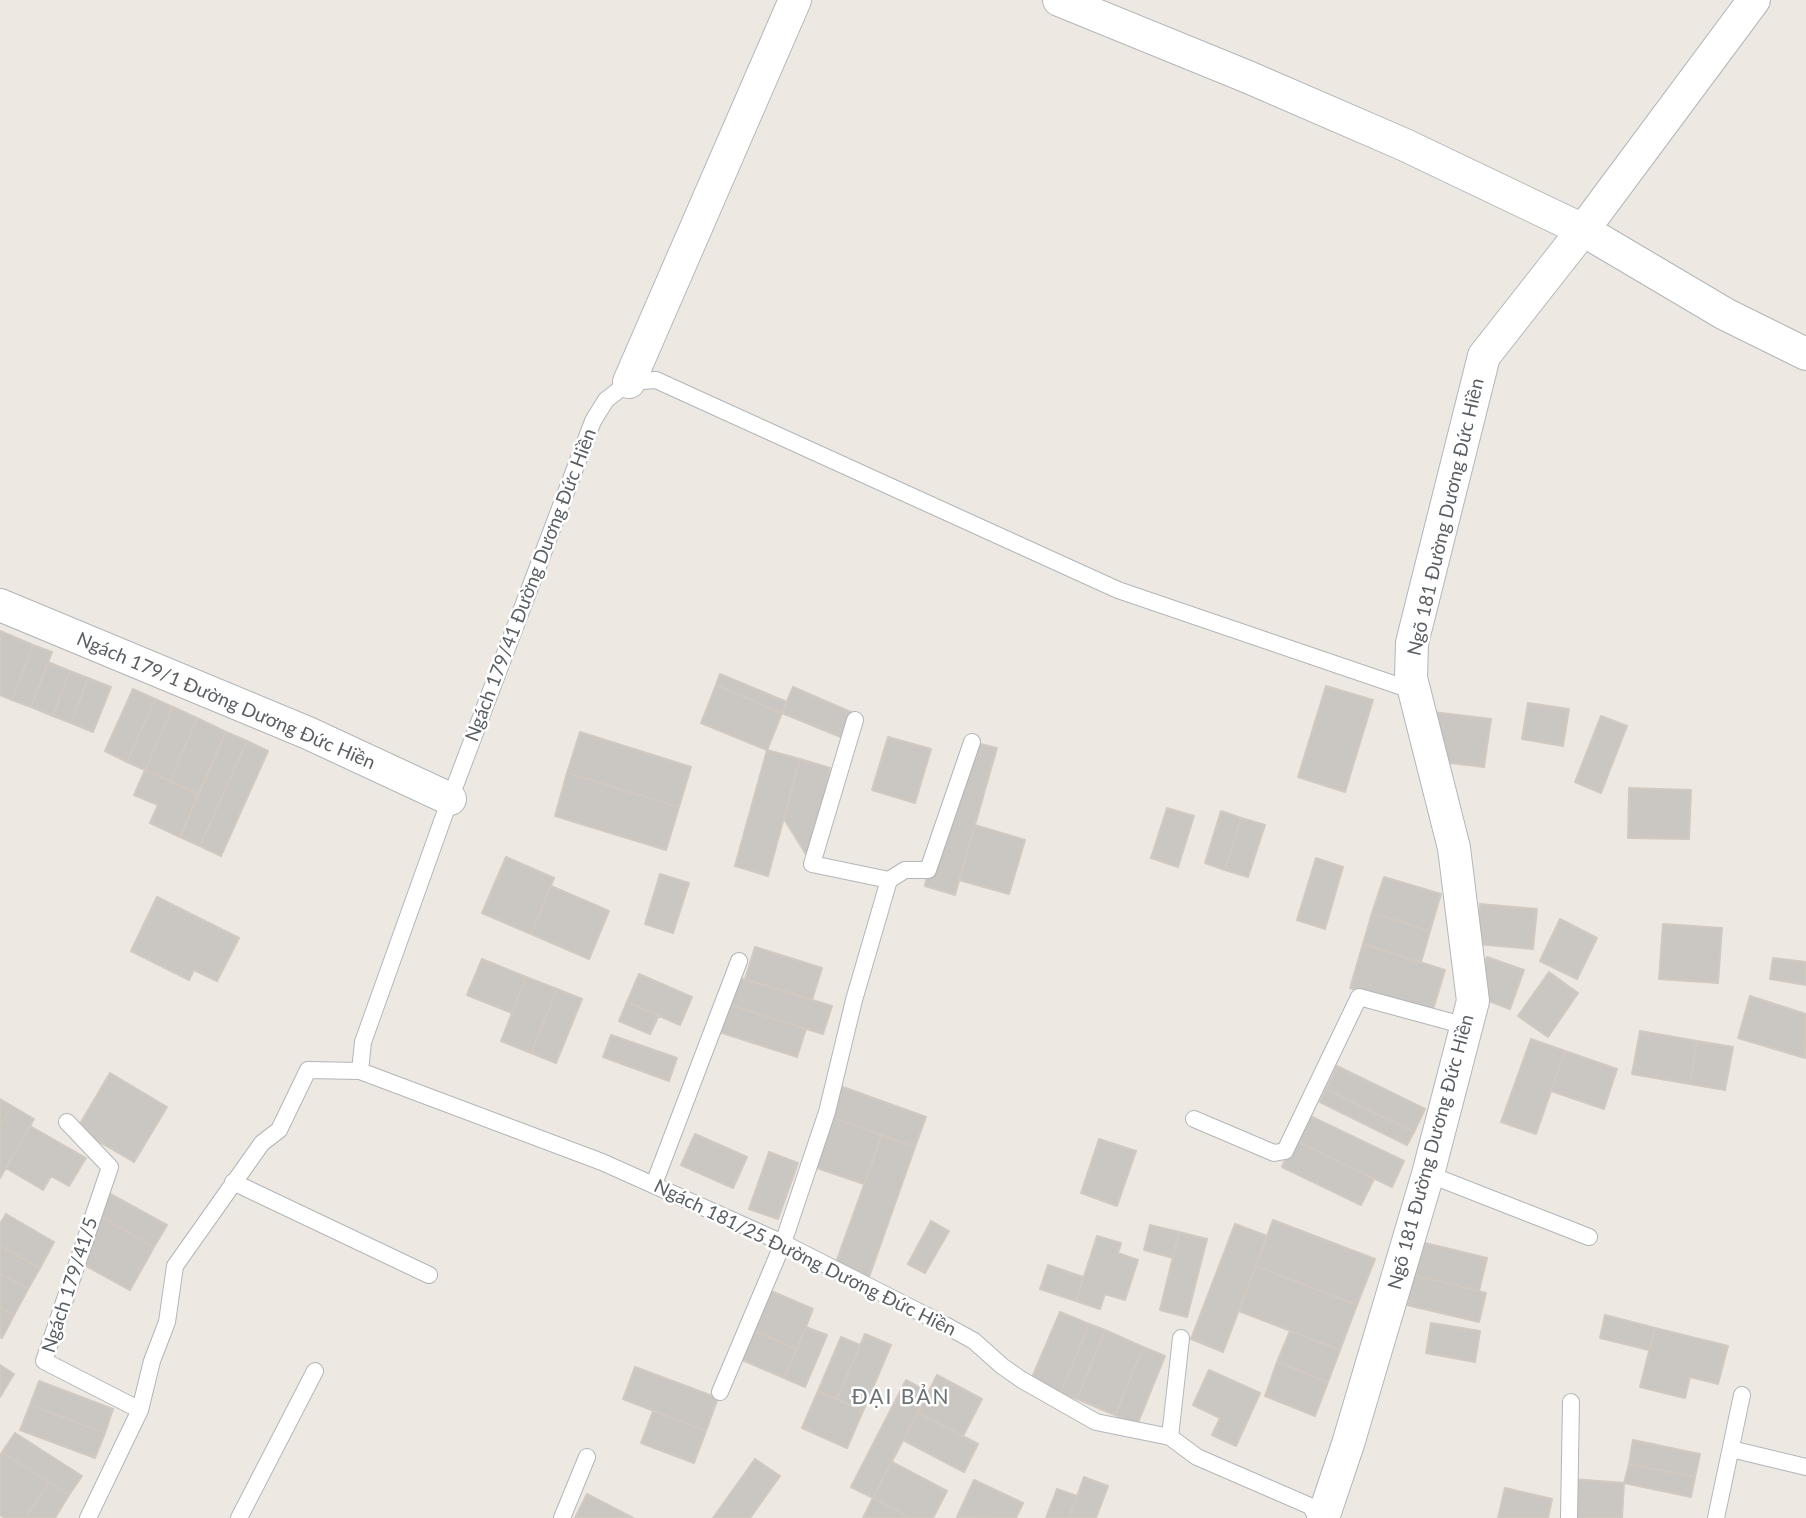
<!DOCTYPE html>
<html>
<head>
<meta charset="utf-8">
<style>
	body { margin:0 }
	canvas { display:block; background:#ede9e2 }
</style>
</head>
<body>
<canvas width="1806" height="1518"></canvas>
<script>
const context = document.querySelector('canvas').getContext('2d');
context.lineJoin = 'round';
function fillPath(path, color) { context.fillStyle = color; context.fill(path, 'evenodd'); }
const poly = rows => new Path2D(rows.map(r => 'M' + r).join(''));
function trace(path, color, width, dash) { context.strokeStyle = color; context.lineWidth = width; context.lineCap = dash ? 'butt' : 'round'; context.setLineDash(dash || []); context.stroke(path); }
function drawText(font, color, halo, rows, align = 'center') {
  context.font = font + ' Lato,sans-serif'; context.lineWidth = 5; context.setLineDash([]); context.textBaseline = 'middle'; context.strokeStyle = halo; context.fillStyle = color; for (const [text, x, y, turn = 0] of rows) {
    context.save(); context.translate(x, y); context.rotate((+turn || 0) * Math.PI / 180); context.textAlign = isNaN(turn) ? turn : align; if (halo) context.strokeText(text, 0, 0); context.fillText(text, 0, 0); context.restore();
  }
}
const building = poly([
	[0,631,33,645,12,700,0,695,0,631],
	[33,645,52,652,31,707,12,700,33,645],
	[48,662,70,671,53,716,31,707,48,662],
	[70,671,88,678,71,723,53,716,70,671],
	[720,674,787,702,782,713,716,685,720,674],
	[88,678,111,687,93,732,71,723,88,678],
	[716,685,782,713,767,750,701,723,716,685],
	[1326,686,1373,700,1345,792,1298,777,1326,686],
	[793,687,853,713,843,738,782,713,793,687],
	[133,689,155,699,127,762,105,751,133,689],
	[155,699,173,707,145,770,127,762,155,699],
	[1528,703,1569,709,1563,746,1522,739,1528,703],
	[173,707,197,718,170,781,145,770,173,707],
	[1433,712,1491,719,1484,767,1442,762,1445,741,1430,739,1433,712],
	[1601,716,1627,726,1601,793,1575,782,1601,716],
	[197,718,226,732,198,794,170,781,197,718],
	[226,732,247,741,200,846,180,837,226,732],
	[580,732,691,767,679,807,567,773,580,732],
	[888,737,931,749,915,803,872,790,888,737],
	[247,741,268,751,221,856,200,846,247,741],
	[972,742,997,748,955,895,925,886,928,870,972,742],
	[767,750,800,759,768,876,735,866,767,750],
	[800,759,830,768,812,864,784,819,800,759],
	[145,770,198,794,180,837,150,823,158,805,134,795,145,770],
	[567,773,679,807,666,850,555,816,567,773],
	[1629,788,1691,790,1689,839,1628,838,1629,788],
	[1167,808,1194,816,1178,867,1151,858,1167,808],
	[1221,811,1241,818,1225,870,1205,863,1221,811],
	[1241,818,1265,825,1248,877,1225,870,1241,818],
	[975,825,1025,840,1009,894,959,880,975,825],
	[506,857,554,878,531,934,482,913,506,857],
	[1316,858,1343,867,1325,929,1297,920,1316,858],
	[660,874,689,883,673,933,645,924,660,874],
	[1384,877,1441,894,1430,931,1372,913,1384,877],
	[551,886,609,911,589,959,531,934,551,886],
	[157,897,239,938,217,981,194,970,189,980,131,951,157,897],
	[1480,904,1537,909,1533,949,1477,944,1480,904],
	[1372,913,1430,931,1421,962,1363,944,1372,913],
	[1560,919,1597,938,1577,979,1540,961,1560,919],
	[1663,924,1722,928,1718,983,1659,979,1663,924],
	[1363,944,1445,970,1432,1013,1350,988,1363,944],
	[755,947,822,968,812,1000,745,979,755,947],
	[1487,957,1524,970,1510,1009,1473,995,1487,957],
	[1773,958,1806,962,1806,985,1770,979,1773,958],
	[482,959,526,977,512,1013,467,995,482,959],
	[1549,972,1578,993,1548,1037,1518,1016,1549,972],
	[639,974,692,997,680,1025,627,1002,639,974],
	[730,975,832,1006,823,1034,721,1002,730,975],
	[526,977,557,989,531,1053,501,1041,526,977],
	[557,989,582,999,556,1063,531,1053,557,989],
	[1750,996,1806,1014,1805,1058,1738,1038,1750,996],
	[627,1002,659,1015,650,1034,619,1021,627,1002],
	[721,1002,806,1029,797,1057,713,1030,721,1002],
	[1640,1031,1697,1041,1690,1084,1632,1074,1640,1031],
	[611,1035,677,1058,669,1081,603,1057,611,1035],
	[1531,1039,1565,1051,1536,1134,1501,1122,1531,1039],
	[1697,1041,1733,1047,1725,1090,1690,1084,1697,1041],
	[1565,1051,1617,1069,1604,1109,1551,1091,1565,1051],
	[1337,1066,1425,1109,1414,1132,1326,1089,1337,1066],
	[110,1073,167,1107,134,1162,77,1129,110,1073],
	[840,1086,926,1117,915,1147,828,1116,840,1086],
	[1326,1089,1414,1132,1407,1145,1320,1102,1326,1089],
	[0,1099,12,1106,0,1126,0,1099],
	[12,1106,34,1119,0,1178,0,1126,12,1106],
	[1306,1114,1404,1161,1392,1187,1294,1140,1306,1114],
	[828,1116,882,1135,864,1184,811,1166,828,1116],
	[30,1126,86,1158,69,1186,51,1176,43,1190,6,1168,30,1126],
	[695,1134,747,1157,733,1188,681,1165,695,1134],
	[882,1135,915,1147,868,1280,834,1268,882,1135],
	[1099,1139,1136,1151,1117,1206,1081,1193,1099,1139],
	[1294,1140,1374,1179,1361,1205,1282,1167,1294,1140],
	[769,1152,798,1163,778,1219,749,1209,769,1152],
	[103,1190,167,1225,154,1247,92,1211,103,1190],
	[6,1214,54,1242,40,1268,0,1246,0,1224,6,1214],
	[103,1218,154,1247,130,1290,79,1262,103,1218],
	[1273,1220,1375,1259,1357,1305,1256,1266,1273,1220],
	[931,1221,949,1231,925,1273,908,1264,931,1221],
	[1235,1224,1267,1236,1223,1352,1191,1339,1235,1224],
	[1150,1225,1179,1232,1173,1258,1144,1250,1150,1225],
	[1179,1232,1207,1239,1187,1317,1160,1310,1179,1232],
	[1097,1236,1121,1243,1118,1253,1138,1260,1125,1300,1105,1294,1100,1309,1076,1301,1097,1236],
	[1421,1242,1487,1258,1479,1291,1414,1275,1421,1242],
	[0,1246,40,1268,28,1289,0,1273,0,1246],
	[1048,1265,1083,1277,1076,1301,1040,1289,1048,1265],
	[1256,1266,1357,1305,1340,1350,1239,1311,1256,1266],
	[0,1273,28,1289,14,1315,0,1307,0,1273],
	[1414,1275,1486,1293,1479,1322,1407,1305,1414,1275],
	[769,1290,813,1309,797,1349,752,1330,769,1290],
	[0,1307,14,1315,2,1338,0,1337,0,1307],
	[1060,1312,1089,1324,1061,1393,1031,1380,1060,1312],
	[1605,1315,1655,1328,1649,1350,1600,1338,1605,1315],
	[1431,1323,1480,1331,1475,1362,1426,1353,1431,1323],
	[1089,1324,1105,1330,1077,1399,1061,1393,1089,1324],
	[806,1327,827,1335,805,1387,784,1378,806,1327],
	[1655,1328,1728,1346,1718,1384,1690,1377,1685,1398,1640,1387,1655,1328],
	[752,1330,797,1349,784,1378,740,1359,752,1330],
	[1105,1330,1143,1347,1115,1415,1077,1399,1105,1330],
	[1290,1331,1340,1350,1328,1382,1277,1362,1290,1331],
	[865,1334,891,1345,863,1411,837,1399,865,1334],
	[841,1337,860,1345,837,1399,818,1391,841,1337],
	[1143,1347,1165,1356,1137,1425,1115,1415,1143,1347],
	[1277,1362,1328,1382,1315,1416,1265,1396,1277,1362],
	[0,1365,14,1374,0,1397,0,1365],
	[635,1367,718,1398,706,1431,623,1399,635,1367],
	[1209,1370,1260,1393,1236,1446,1212,1435,1220,1418,1193,1405,1209,1370],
	[937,1375,982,1399,963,1436,918,1413,937,1375],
	[906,1380,928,1392,873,1498,851,1487,906,1380],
	[39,1381,113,1409,105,1433,30,1405,39,1381],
	[818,1391,863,1411,847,1448,802,1428,818,1391],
	[30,1405,105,1433,95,1458,20,1430,30,1405],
	[653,1411,706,1431,694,1463,641,1443,653,1411],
	[918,1413,978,1444,964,1472,903,1440,918,1413],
	[15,1433,82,1476,69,1495,2,1452,15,1433],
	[1633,1440,1700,1454,1695,1477,1629,1464,1633,1440],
	[2,1452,49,1482,25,1518,5,1518,0,1515,0,1456,2,1452],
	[755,1459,780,1476,750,1518,713,1518,755,1459],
	[892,1462,947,1491,933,1518,911,1518,873,1498,892,1462],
	[1629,1464,1695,1477,1691,1497,1624,1483,1629,1464],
	[1084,1477,1108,1486,1096,1518,1069,1518,1084,1477],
	[1573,1479,1624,1483,1622,1518,1571,1518,1573,1479],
	[974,1480,1023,1503,1016,1518,957,1517,974,1480],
	[49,1482,69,1495,55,1518,25,1518,49,1482],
	[1505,1488,1552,1499,1548,1518,1498,1518,1505,1488],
	[1057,1489,1077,1496,1069,1518,1046,1518,1057,1489],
	[587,1494,633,1518,575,1518,587,1494],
	[873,1498,911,1518,863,1518,873,1498]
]);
const lane = poly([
	[855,720,812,864,889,880],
	[360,1071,602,1162,783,1243,945,1325,974,1341,1002,1366,1022,1380,1096,1422,1170,1437,1197,1457,1310,1506,1318,1518],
	[1194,1119,1274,1153,1285,1151,1359,997,1466,1026],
	[67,1122,110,1167,44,1361,140,1410],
	[1428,1174,1589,1237],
	[233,1182,429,1275],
	[654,1184,739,961],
	[720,1392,783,1243,827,1112,854,1000,889,880,905,870,928,870,972,742],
	[1170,1437,1181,1338],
	[1731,1449,1806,1467],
	[88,1518,140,1410,152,1361,167,1322,175,1266,262,1143,279,1130,308,1070,360,1071,363,1042,450,799,593,421,606,400,629,382,656,380,1118,590,1414,691],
	[239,1518,315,1371],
	[562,1518,587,1457],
	[1569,1518,1571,1402],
	[1716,1518,1742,1395]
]);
const street = poly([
	[1059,0,1248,77,1405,145,1583,230,1725,314,1806,354],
	[629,382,795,0],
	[0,605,308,733,450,799],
	[1323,1518,1348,1444,1428,1174,1473,1001,1454,848,1411,678,1412,643,1484,356,1583,230,1754,0]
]);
const streetNames = [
	["Ngõ 181 Đường Dương Đức Hiền",1446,517,-77],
	["Ngách 179/41 Đường Dương Đức Hiền",531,585,-69],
	["Ngách 179/1 Đường Dương Đức Hiền",226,701,23],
	["Ngõ 181 Đường Dương Đức Hiền",1431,1152,-75],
	["Ngách 181/25 Đường Dương Đức Hiền",805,1258,26],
	["Ngách 179/41/5",70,1285,-72]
];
const neighbourhoodNames = [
	["ĐẠI BẢN",901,1397]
];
fillPath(building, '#cac6c1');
trace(building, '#d2c9c0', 2);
trace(lane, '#b2b6b9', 18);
trace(street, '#b2b6b9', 34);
trace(lane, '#fff', 16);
trace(street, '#fff', 32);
drawText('19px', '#5a5f63', '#fff', streetNames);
context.letterSpacing = '2px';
drawText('21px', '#6b7275', '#fff', neighbourhoodNames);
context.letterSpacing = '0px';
</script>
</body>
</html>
